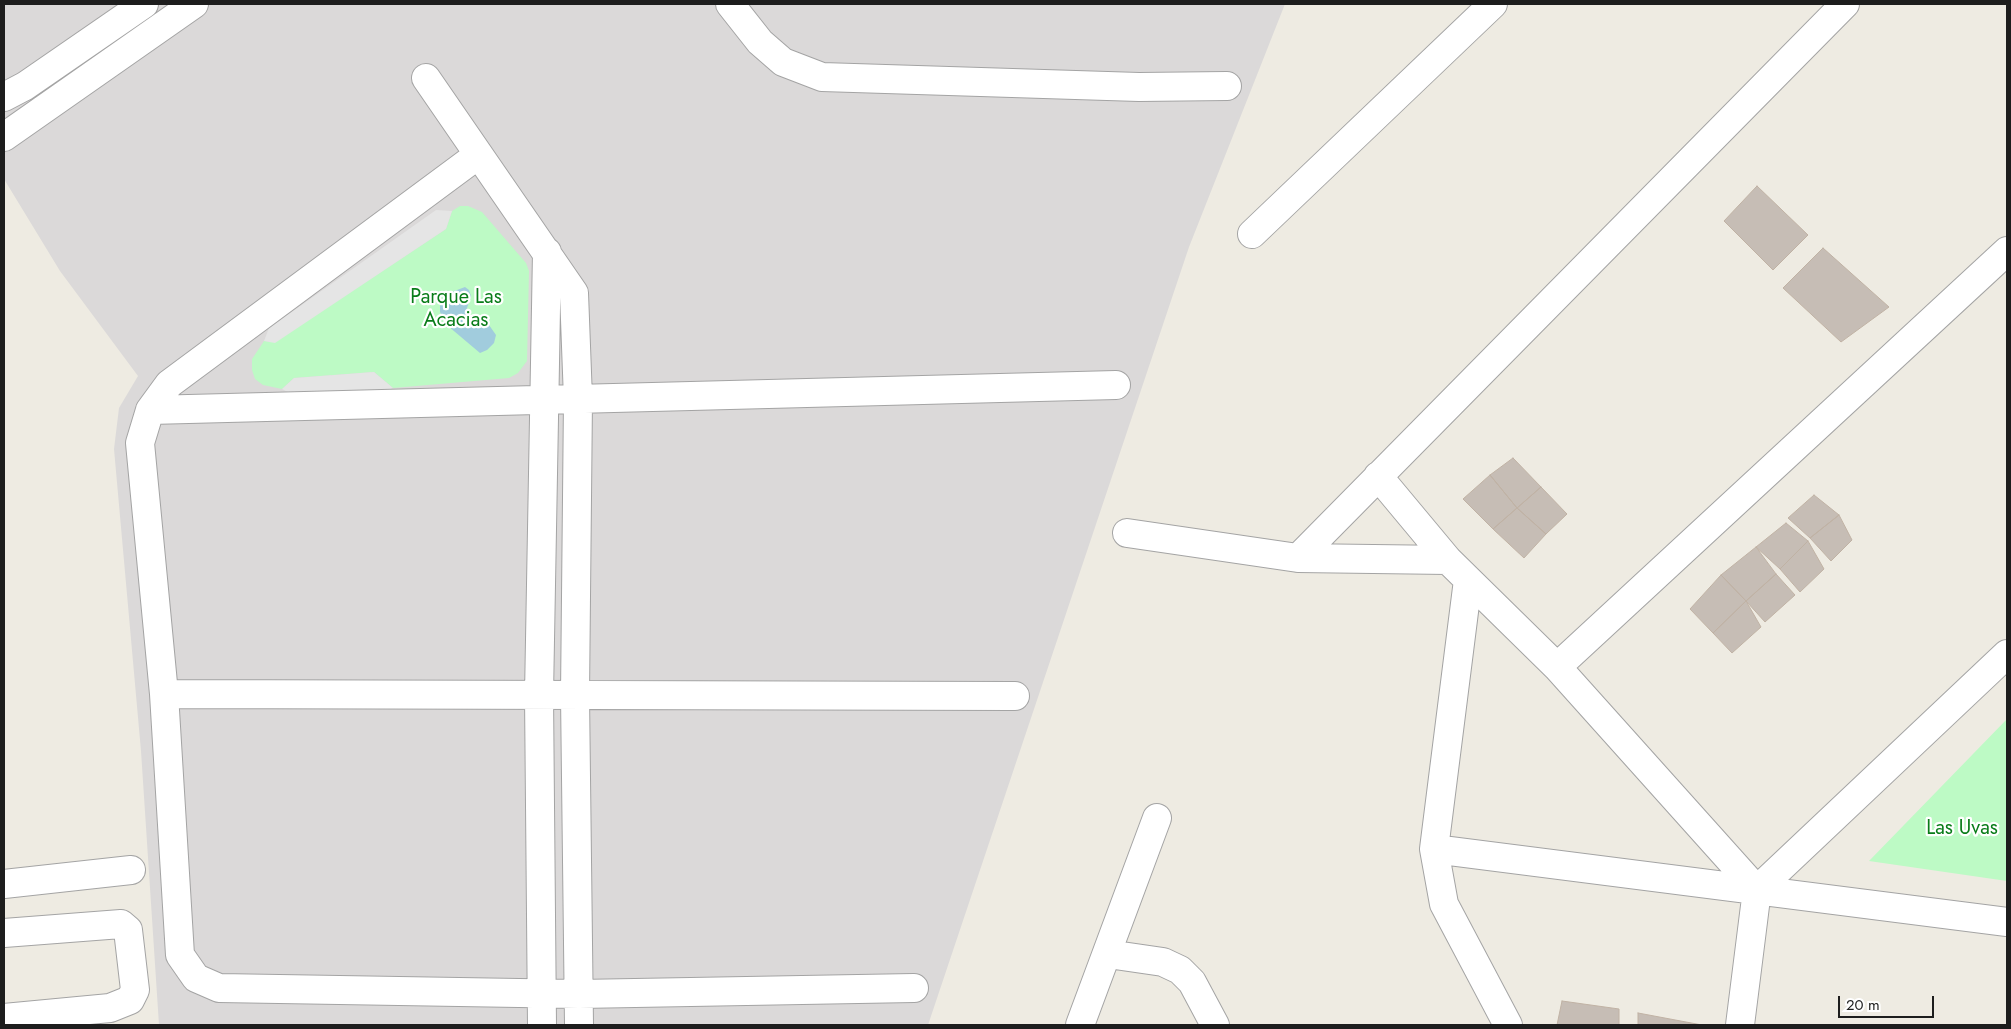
<!DOCTYPE html>
<html>
<head>
<meta charset="utf-8">
<style>
	body { margin:0 }
	#map { position:relative; width:2011px; height:1029px; overflow:hidden; background:#eeebe2; font-family:Jost,sans-serif }
	canvas { display:block }
	.frame { position:absolute; inset:0; border:5px solid #1d1d1d; pointer-events:none }
	.scale { position:absolute; left:1838px; top:996px; width:96px; height:22px; box-sizing:border-box; border:2px solid #1d1d1d; border-top:0; padding-left:6px; font-size:15px; line-height:18px; white-space:nowrap; color:#1d1d1d; -webkit-text-stroke:4px #fff; paint-order:stroke }
</style>
</head>
<body>
<div id="map">
<canvas width="2011" height="1029"></canvas>
<div class="frame"></div>
<div class="scale">20 m</div>
</div>
<script>
const context = document.querySelector('canvas').getContext('2d');
context.lineJoin = 'round';
function fillPath(path, color) { context.fillStyle = color; context.fill(path, 'evenodd'); }
const poly = rows => new Path2D(rows.map(r => 'M' + r).join(''));
function trace(path, color, width, dash) { context.strokeStyle = color; context.lineWidth = width; context.lineCap = dash ? 'butt' : 'round'; context.setLineDash(dash || []); context.stroke(path); }
function drawText(font, color, halo, rows, align = 'center') {
  context.font = font + ' Jost,sans-serif'; context.lineWidth = 4.5; context.setLineDash([]); context.textBaseline = 'middle'; context.strokeStyle = halo; context.fillStyle = color; for (const [text, x, y, turn = 0] of rows) {
    context.save(); context.translate(x, y); context.rotate((+turn || 0) * Math.PI / 180); context.textAlign = isNaN(turn) ? turn : align; if (halo) context.strokeText(text, 0, 0); context.fillText(text, 0, 0); context.restore();
  }
}
const residential = poly([
	[4,4,1285,4,1189,247,928,1025,159,1025,141,751,114,449,119,408,138,376,60,271,4,179]
]);
const park = poly([
	[460,206,468,206,482,212,526,263,529,271,527,361,518,373,509,378,393,388,374,372,294,378,282,389,263,385,255,379,252,370,252,359,264,341,275,342,446,229,452,211],
	[2007,719,2007,881,1869,861]
]);
const parking = poly([
	[436,210,452,211,446,229,275,343,264,341,269,328],
	[374,372,393,388,381,394,299,398,282,389,294,378]
]);
const water = poly([
	[465,287,469,290,471,296,466,311,467,319,489,325,496,335,494,343,487,350,480,353,448,326,440,312,440,306,449,293]
]);
const building = poly([
	[1757,186,1808,235,1773,270,1724,221,1757,186],
	[1823,248,1889,307,1841,342,1783,288,1823,248],
	[1513,458,1541,487,1517,508,1490,475,1513,458],
	[1490,475,1517,508,1493,529,1463,499,1490,475],
	[1541,487,1567,514,1546,534,1517,508,1541,487],
	[1814,495,1839,515,1810,538,1788,518,1814,495],
	[1517,508,1546,534,1524,558,1493,529,1517,508],
	[1839,515,1852,540,1831,561,1810,538,1839,515],
	[1786,523,1808,541,1780,569,1756,547,1786,523],
	[1808,541,1824,569,1800,592,1780,569,1808,541],
	[1756,547,1776,574,1746,601,1721,575,1756,547],
	[1776,574,1795,595,1765,622,1746,601,1776,574],
	[1721,575,1746,601,1713,633,1690,609,1721,575],
	[1746,601,1761,627,1732,653,1713,633,1746,601],
	[1562,1001,1619,1009,1619,1025,1557,1025,1562,1001],
	[1638,1013,1702,1025,1638,1025,1638,1013]
]);
const minor = poly([
	[730,4,760,42,783,62,822,77,1139,87,1227,86],
	[426,78,574,293,578,399,575,695,579,1025],
	[4,97,25,86,144,4],
	[4,137,194,4],
	[478,155,169,384,150,410,140,443,164,694,180,955,196,978,219,988,579,994,914,988],
	[1252,234,1493,4],
	[150,410,1116,385],
	[1378,476,1448,560,1557,667,1757,890],
	[1127,533,1298,558,1448,560],
	[1298,558,1845,4],
	[1468,580,1434,849,1444,904,1508,1025],
	[1557,667,2007,251],
	[164,694,1015,696],
	[1434,849,2007,922],
	[4,884,131,870],
	[4,933,121,924,128,930,135,990,130,1000,110,1008,4,1018],
	[1108,954,1163,962,1180,970,1192,982,1215,1025],
	[542,1025,539,695,547,252],
	[1080,1025,1157,818],
	[1740,1025,1757,890,2007,654]
]);
const parkNames = [
	["Parque Las",456,298],
	["Acacias",456,321],
	["Las Uvas",1962,829]
];
fillPath(residential, '#dbd9d9');
fillPath(park, '#bdfac5');
fillPath(parking, '#e5e5e5');
fillPath(water, '#a1ccdd');
fillPath(building, '#c6bdb5');
trace(building, '#c0b2a4', 1);
trace(minor, '#a4a4a4', 30);
trace(minor, '#fff', 28);
drawText('20px', '#097c19', '#fff', parkNames);
</script>
</body>
</html>
